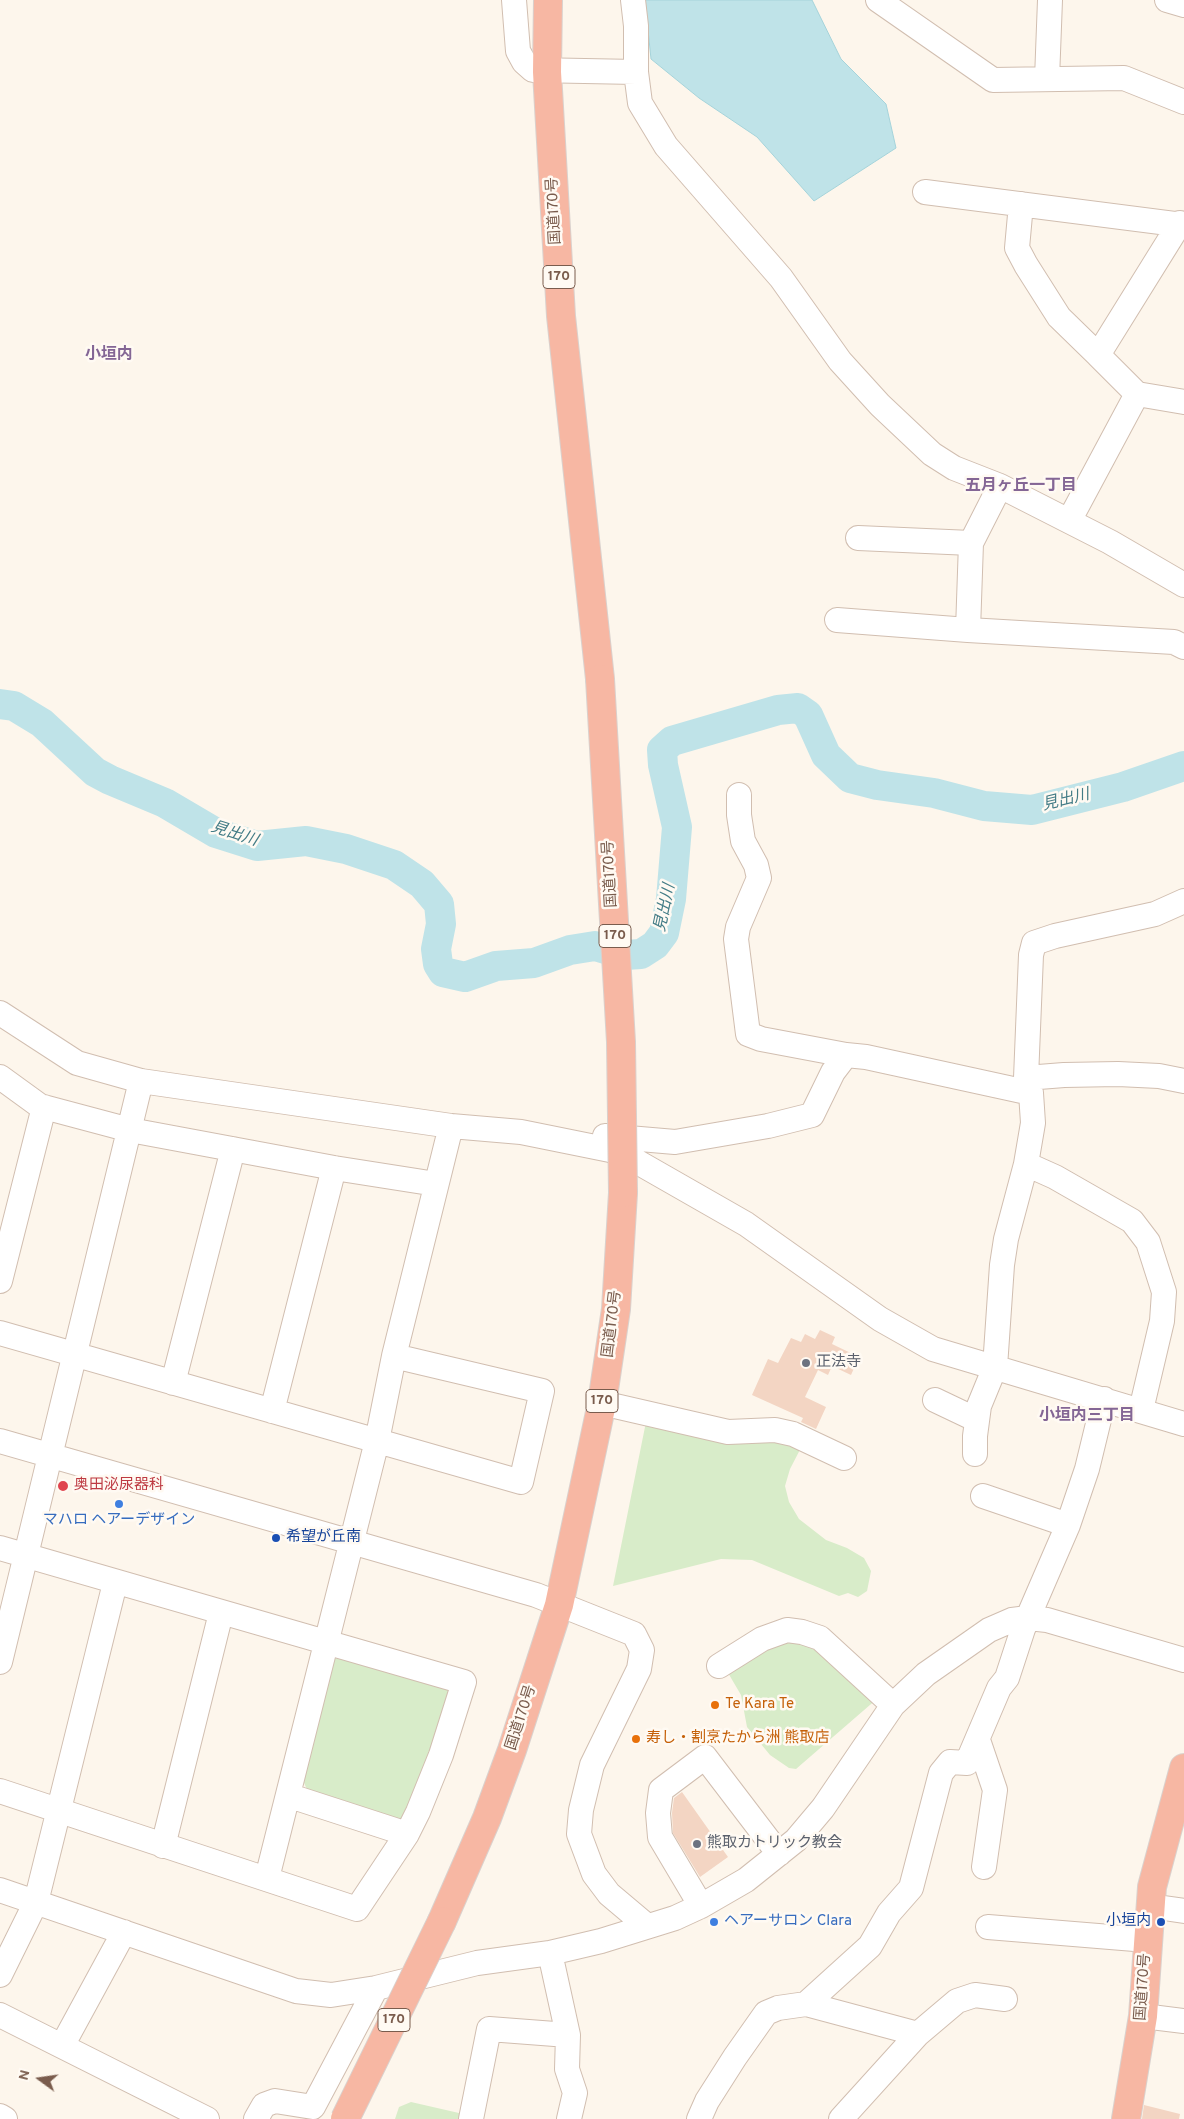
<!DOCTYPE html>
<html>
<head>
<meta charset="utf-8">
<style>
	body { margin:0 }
	#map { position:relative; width:1184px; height:2119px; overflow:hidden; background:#fdf6ec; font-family:Overpass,sans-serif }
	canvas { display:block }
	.north { position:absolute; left:15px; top:2054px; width:50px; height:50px; -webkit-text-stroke:4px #fffaf3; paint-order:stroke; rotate:284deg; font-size:14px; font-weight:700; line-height:20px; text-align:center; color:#7a5c4d }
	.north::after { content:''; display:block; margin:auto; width:18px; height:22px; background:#7a5c4d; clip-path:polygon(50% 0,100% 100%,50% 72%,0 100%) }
</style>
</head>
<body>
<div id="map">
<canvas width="1184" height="2119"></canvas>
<div class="north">N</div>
</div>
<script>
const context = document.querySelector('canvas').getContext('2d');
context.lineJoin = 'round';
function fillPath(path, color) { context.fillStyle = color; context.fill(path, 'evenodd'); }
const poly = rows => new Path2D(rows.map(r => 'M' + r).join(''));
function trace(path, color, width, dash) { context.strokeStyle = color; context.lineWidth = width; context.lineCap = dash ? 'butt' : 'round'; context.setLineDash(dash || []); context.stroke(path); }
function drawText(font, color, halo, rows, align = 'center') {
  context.font = font + ' Overpass,"Noto Sans JP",sans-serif'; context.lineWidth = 5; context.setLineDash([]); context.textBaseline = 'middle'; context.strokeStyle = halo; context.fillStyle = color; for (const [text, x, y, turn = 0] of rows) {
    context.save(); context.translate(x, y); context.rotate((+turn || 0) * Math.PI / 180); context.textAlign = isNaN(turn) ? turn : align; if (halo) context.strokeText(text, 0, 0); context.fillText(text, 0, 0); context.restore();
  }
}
const green = poly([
	[647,1417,804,1442,790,1469,785,1486,789,1502,799,1519,826,1540,847,1548,864,1558,871,1571,867,1591,858,1597,848,1593,839,1596,752,1560,721,1559,613,1586],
	[816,1640,878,1698,796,1769,789,1768,770,1755,747,1727,741,1695,724,1666,769,1641],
	[339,1658,446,1684,451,1698,407,1816,395,1821,308,1792,302,1778,332,1659],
	[411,2102,472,2116,471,2119,395,2119,399,2107]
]);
const water = poly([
	[645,0,812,0,841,59,886,104,896,148,814,201,757,137,699,98,651,59,645,0]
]);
const river = poly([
	[0,704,14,706,42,723,95,772,110,780,165,803,216,833,257,846,306,841,346,849,394,865,422,884,439,904,441,924,436,949,438,964,443,972,465,977,496,966,534,963,570,950,595,946,625,955,641,954,655,945,664,933,671,899,677,827,663,765,662,750,672,741,778,710,798,708,808,715,826,755,850,778,877,785,934,793,984,806,1032,810,1123,787,1184,766]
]);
const building = poly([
	[820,1330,835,1337,832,1344,859,1357,851,1375,832,1366,828,1375,818,1370,805,1397,826,1407,816,1429,801,1422,803,1418,752,1395,768,1359,778,1363,791,1338,801,1342,805,1334,815,1339],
	[682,1792,728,1857,700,1877,673,1833,672,1813,674,1798],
	[1144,2105,1180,2114,1179,2119,1142,2119]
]);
const minor = poly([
	[514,0,518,51,524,62,533,70,636,72],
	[633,0,636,26,636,72,640,103,666,146,781,278,840,361,880,405,932,454,954,468,1000,486,1110,542,1184,585],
	[878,0,993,80,1124,78,1184,102],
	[1167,0,1184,5],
	[1047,79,1050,0],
	[925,192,1184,225],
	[1021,204,1017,248,1026,265,1059,317,1098,355],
	[1180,223,1098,355,1137,394,1184,402],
	[1069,521,1137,394],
	[858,538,971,543],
	[837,620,968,630,1174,642,1184,647],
	[968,630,971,543,1000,486],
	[739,795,739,815,743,841,756,865,759,878,738,927,736,939,748,1034,761,1039,846,1055],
	[0,1013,77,1063,141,1081,451,1126,521,1132,610,1150,634,1160,746,1224,880,1319,933,1349,1184,1424],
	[0,1077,40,1106,130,1130,334,1168,436,1184],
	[1026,1078,1064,1075,1118,1074,1159,1076,1184,1081],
	[605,1136,675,1142,768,1126,812,1115,833,1072,846,1055,866,1057,1031,1093],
	[1026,1164,1055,1177,1132,1221,1148,1242,1164,1292,1162,1321,1141,1410],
	[0,1281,44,1107],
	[0,1333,521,1482,542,1391,394,1356],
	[173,1383,233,1149],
	[935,1400,977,1420],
	[602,1403,728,1432,775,1430,793,1434,844,1458],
	[272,1411,334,1168],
	[0,1441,536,1595,634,1634,642,1650,639,1669,592,1765,581,1810,579,1834,594,1874,609,1894,647,1926],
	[975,1454,975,1436,979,1406,995,1367,1002,1265,1006,1239,1026,1164,1033,1123,1031,1093,1026,1078,1031,955,1034,943,1055,936,1155,914,1184,901],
	[983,1496,1068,1525],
	[0,1548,464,1682,441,1755,418,1812,407,1834,357,1909,0,1791],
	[0,1662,141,1081],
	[719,1666,762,1639,787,1630,802,1632,820,1638,893,1705],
	[978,1740,995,1790,984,1867],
	[290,1796,407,1834],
	[163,1846,221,1613],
	[267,1878,377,1441,394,1356,451,1126],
	[0,1890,296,1991,331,1995,376,1988,477,1963,550,1953,601,1941,675,1918,701,1906,746,1880,796,1840,823,1808,893,1705,926,1674,989,1630,1012,1620,1028,1618,1047,1620,1184,1660],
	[701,1906,660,1837,658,1813,661,1790,705,1757,779,1854],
	[1150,1906,1184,1911],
	[988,1927,1147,1940],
	[550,1953,568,2035,567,2069,575,2093,569,2119],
	[0,1975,36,1902,115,1583],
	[806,2004,870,1946,889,1913,911,1888,941,1773,950,1762,967,1763,999,1688,1007,1678,1023,1629,1068,1525,1087,1469,1104,1399],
	[0,2015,207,2119],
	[1143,2016,1184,2021],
	[62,2046,124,1932],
	[0,2116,5,2119],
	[256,2119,264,2105,275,2101,313,2107,376,1988],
	[471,2119,489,2029,568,2035],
	[699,2119,707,2101,735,2057,766,2013,778,2008,806,2004,918,2034],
	[841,2119,918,2034,957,2001,975,1995,1005,1999]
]);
const highway = poly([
	[548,0,547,72,561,316,600,679],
	[442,1921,487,1818,512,1750,559,1605,602,1403,616,1309,623,1193],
	[1126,2119,1143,2016,1152,1887,1184,1768]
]);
const highwayBridge = poly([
	[600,679,621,1042,623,1193],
	[345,2119,442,1921]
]);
const markers = [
	[806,1363,5,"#6b7280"],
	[63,1486,6,"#e0444e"],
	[119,1504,5,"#3f7fe0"],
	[276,1538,5,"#1a4fb4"],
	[715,1705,5,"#e8710a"],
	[636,1739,5,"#e8710a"],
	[697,1844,5,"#6b7280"],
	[714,1922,5,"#3f7fe0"],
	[1161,1922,5,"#1a4fb4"]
];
const shields = [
	[559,277,32],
	[615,936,32],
	[602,1401,32],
	[394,2020,32]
];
const shieldNames = [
	["170",559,277],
	["170",615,936],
	["170",602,1401],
	["170",394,2020]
];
const streetNames = [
	["国道170号",555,211,-93],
	["国道170号",611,874,-93],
	["国道170号",613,1324,-83],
	["国道170号",522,1718,-72],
	["国道170号",1144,1987,-86]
];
const worshipNames = [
	["正法寺",816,1363],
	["熊取カトリック教会",707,1844]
];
const healthNames = [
	["奥田泌尿器科",74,1486]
];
const shopNames = [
	["マハロ ヘアーデザイン",119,1521],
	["ヘアーサロン Clara",724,1922,"left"]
];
const transitNames = [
	["希望が丘南",286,1538],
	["小垣内",1151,1922,"right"]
];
const foodNames = [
	["Te Kara Te",725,1705],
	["寿し・割烹たから洲 熊取店",646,1739]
];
const neighbourhoodNames = [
	["小垣内",109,356],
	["五月ヶ丘一丁目",1021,487],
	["小垣内三丁目",1087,1417]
];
const waterNames = [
	["見出川",1066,801,-14],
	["見出川",234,835,18],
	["見出川",666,908,-78]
];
fillPath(green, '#d8ecc9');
fillPath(water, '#bfe3e8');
trace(water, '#a5d3da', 1);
trace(river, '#bfe3e8', 30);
fillPath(building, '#f3d5c3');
trace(minor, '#d1beb0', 26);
trace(highway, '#dad1cd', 30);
trace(minor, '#fff', 24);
trace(highway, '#f7b7a3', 28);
trace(highwayBridge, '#dad1cd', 30, []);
trace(highwayBridge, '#f7b7a3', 28);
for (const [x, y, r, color] of markers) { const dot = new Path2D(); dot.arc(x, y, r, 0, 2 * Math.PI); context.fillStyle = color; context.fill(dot); trace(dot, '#fffaf3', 2); }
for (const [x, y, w] of shields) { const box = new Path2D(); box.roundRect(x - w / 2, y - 11.5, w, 23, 4); context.fillStyle = '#fffaf3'; context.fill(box); trace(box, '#7a5c4d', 1); }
drawText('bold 14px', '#7a5c4d', null, shieldNames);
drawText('15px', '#7a5c4d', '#fffaf3', streetNames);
drawText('15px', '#5b616d', '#fffaf3', worshipNames, 'left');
drawText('15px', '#be3a42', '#fffaf3', healthNames, 'left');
drawText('15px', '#366cbe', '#fffaf3', shopNames);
drawText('15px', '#164399', '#fffaf3', transitNames, 'left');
drawText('15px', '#c56008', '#fffaf3', foodNames, 'left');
drawText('bold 16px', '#846695', '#fffaf3', neighbourhoodNames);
drawText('italic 16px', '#437c86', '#fffaf3', waterNames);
</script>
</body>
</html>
